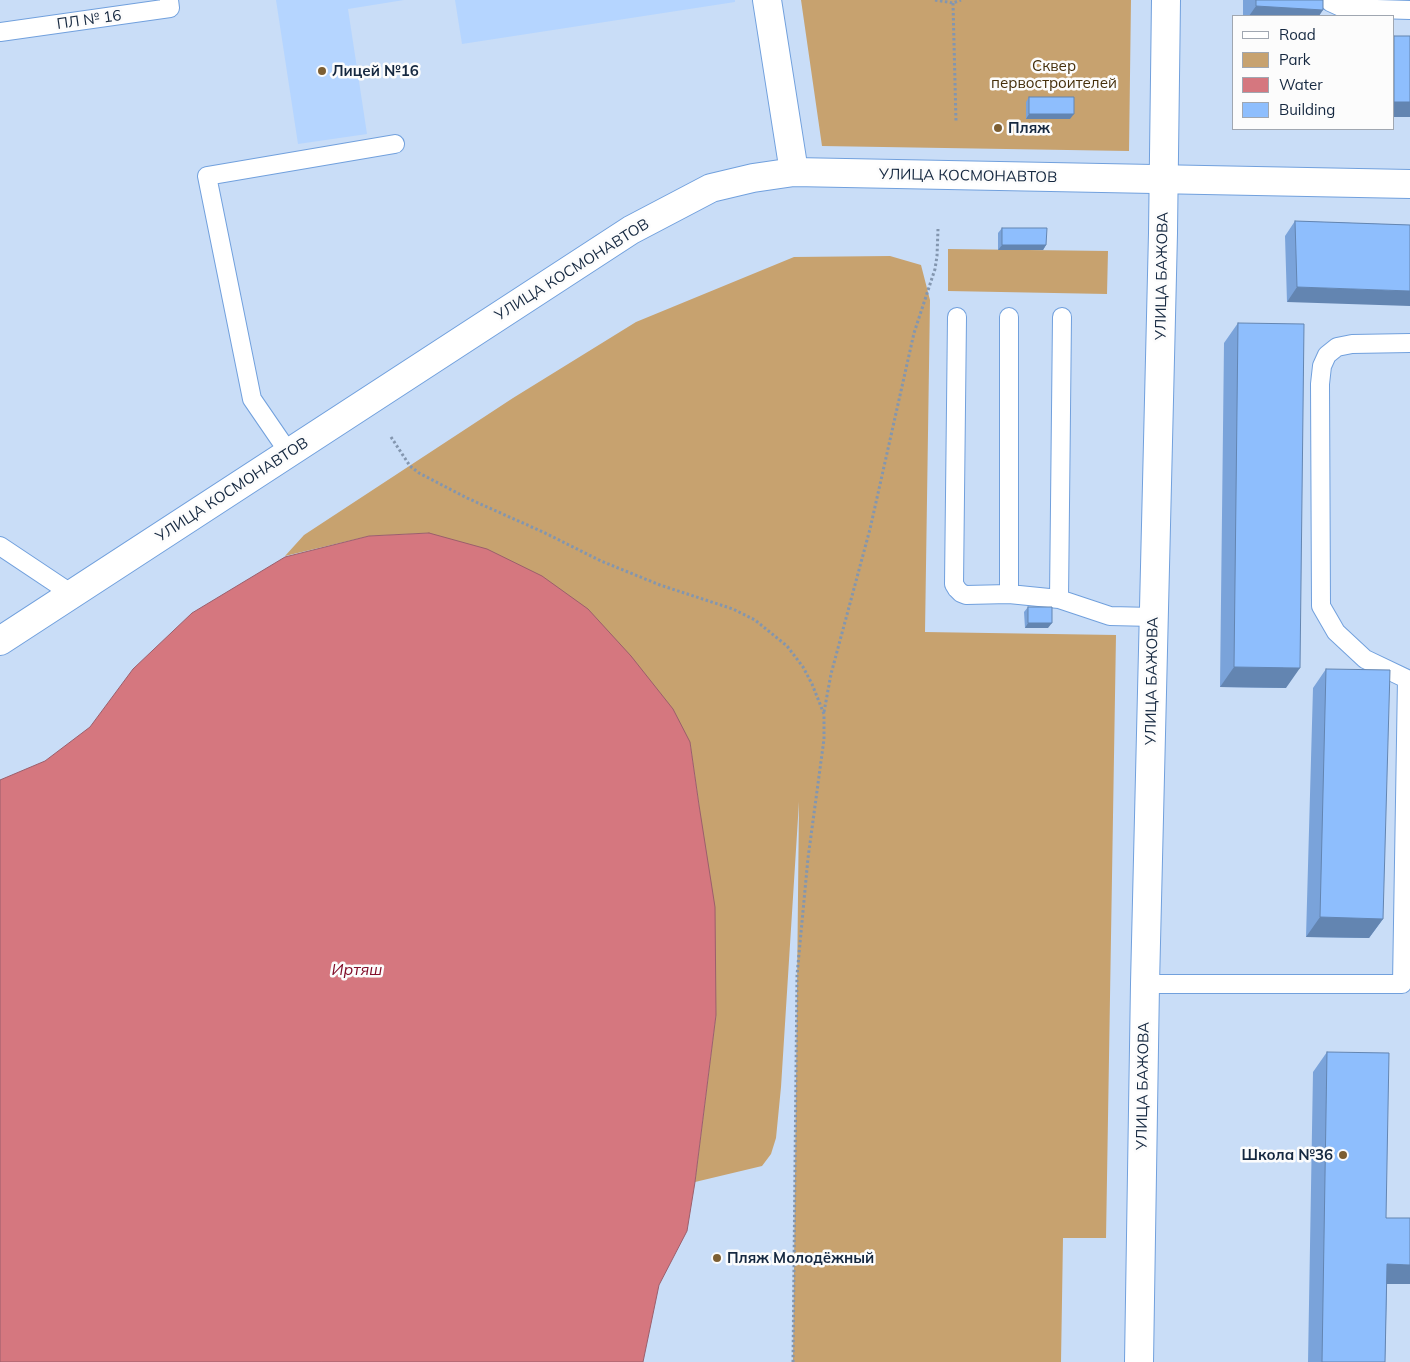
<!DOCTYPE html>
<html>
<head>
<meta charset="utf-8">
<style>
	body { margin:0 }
	#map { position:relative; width:1410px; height:1362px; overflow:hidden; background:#c9ddf7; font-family:Mulish,sans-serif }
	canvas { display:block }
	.legend { position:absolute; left:1232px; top:15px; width:162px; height:115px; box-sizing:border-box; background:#fcfcfc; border:1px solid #a0a7b1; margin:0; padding:6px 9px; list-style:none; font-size:15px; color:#152840 }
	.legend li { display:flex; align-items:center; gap:10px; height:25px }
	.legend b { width:25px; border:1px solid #a0a7b1 }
</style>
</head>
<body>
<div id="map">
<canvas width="1410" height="1362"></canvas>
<ul class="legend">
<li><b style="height:6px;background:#fff"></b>Road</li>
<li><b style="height:14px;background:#c7a26f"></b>Park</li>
<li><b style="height:14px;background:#d5777f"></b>Water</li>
<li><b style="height:14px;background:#8ebefd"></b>Building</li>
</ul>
</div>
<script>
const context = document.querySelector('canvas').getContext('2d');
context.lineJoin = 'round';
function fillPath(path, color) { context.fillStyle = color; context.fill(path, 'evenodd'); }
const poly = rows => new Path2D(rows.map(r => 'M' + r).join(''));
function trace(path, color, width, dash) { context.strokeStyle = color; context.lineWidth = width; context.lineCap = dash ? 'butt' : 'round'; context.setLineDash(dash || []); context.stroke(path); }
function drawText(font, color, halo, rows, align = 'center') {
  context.font = font + ' Mulish,sans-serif'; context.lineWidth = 5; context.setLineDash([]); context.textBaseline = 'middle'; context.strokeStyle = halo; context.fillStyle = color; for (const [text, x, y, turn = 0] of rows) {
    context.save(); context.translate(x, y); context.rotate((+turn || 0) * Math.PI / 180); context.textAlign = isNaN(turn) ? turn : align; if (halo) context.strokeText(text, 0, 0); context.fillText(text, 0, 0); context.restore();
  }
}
const built = poly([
	[276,0,404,0,348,9,367,134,298,144],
	[455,0,735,0,735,2,462,44]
]);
const green = poly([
	[801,0,1131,0,1129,151,822,146],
	[948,249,1108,251,1107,294,948,291],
	[890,256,921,265,930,300,925,632,1116,635,1106,1238,1063,1238,1061,1362,793,1362,799,802,781,1087,776,1138,771,1154,762,1166,695,1182,716,1015,699,805,690,743,429,533,369,536,285,556,304,535,513,398,636,322,794,257]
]);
const water = poly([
	[429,533,487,549,542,576,588,609,631,656,673,709,690,742,699,805,715,907,716,1015,695,1182,687,1231,659,1285,643,1362,0,1362,0,780,45,761,90,727,133,669,192,613,285,557,369,536,429,533]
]);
const path = poly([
	[935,0,953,3,961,0],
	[953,3,956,122],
	[391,437,410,466,419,473,467,498,543,532,601,561,660,585,733,609,755,620,787,646,803,667,812,684,824,714,824,739,808,858,797,975,793,1362],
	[824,712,831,674,870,529,914,333,935,269,937,256,938,229]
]);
const service = poly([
	[1329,0,1330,2,1343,8,1410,10],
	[0,32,170,8,169,0],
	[957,317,954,584,957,589,961,593,966,595,1009,594,1059,599,1110,616,1153,617],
	[289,453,252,399,207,176,395,144],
	[0,546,72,594],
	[1009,594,1009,317],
	[1059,599,1062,317],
	[1145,984,1402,984,1407,679,1365,659,1336,632,1321,606,1320,384,1322,366,1327,355,1337,347,1352,344,1410,343]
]);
const minor = poly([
	[767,0,794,172],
	[1139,1362,1145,984,1163,233,1166,0]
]);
const tertiary = poly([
	[0,641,631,230,711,188,753,178,794,172,1410,184]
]);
const wall = poly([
	[1243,0,1323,0,1319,16,1243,16],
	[1029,97,1070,119,1026,119,1026,102],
	[1295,221,1410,225,1287,302,1285,236],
	[1002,228,1046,245,1043,250,998,250,998,233],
	[1238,323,1286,688,1220,687,1224,343],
	[1028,607,1048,628,1025,628,1024,612],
	[1326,669,1383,919,1369,938,1306,937,1313,688],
	[1327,1052,1410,1284,1387,1284,1385,1362,1308,1362,1313,1072]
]);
const shadedWall = poly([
	[1256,6,1323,10,1319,16,1249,16],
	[1394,102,1410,102,1410,117,1394,117],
	[1029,114,1074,114,1070,119,1026,119],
	[1002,245,1046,245,1043,250,998,250],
	[1297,287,1410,291,1410,306,1287,302],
	[1028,623,1052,623,1048,628,1025,628],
	[1234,667,1300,668,1286,688,1220,687],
	[1320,917,1383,919,1369,938,1306,937],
	[1387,1264,1410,1265,1410,1284,1373,1284]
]);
const building = poly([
	[1256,0,1323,0,1323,10,1256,6,1256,0],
	[1394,36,1410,36,1410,102,1394,102,1394,36],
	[1029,97,1074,97,1074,114,1029,114,1029,97],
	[1295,221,1410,225,1410,291,1297,287,1295,221],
	[1002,228,1047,228,1046,245,1002,245,1002,228],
	[1238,323,1304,324,1300,668,1234,667,1238,323],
	[1028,607,1052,607,1052,623,1028,623,1028,607],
	[1326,669,1390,670,1383,919,1320,917,1326,669],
	[1327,1052,1389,1053,1386,1218,1410,1218,1410,1265,1387,1264,1385,1362,1322,1362,1327,1052]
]);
const markers = [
	[322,71,5,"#7d5f33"],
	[998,128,5,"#7d5f33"],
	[1343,1155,5,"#7d5f33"],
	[717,1258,5,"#7d5f33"]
];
const streetNames = [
	["ПЛ № 16",89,20,-8],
	["УЛИЦА КОСМОНАВТОВ",968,176,1],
	["УЛИЦА КОСМОНАВТОВ",572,270,-32],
	["УЛИЦА БАЖОВА",1162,276,-89],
	["УЛИЦА КОСМОНАВТОВ",232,490,-33],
	["УЛИЦА БАЖОВА",1152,681,-89],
	["УЛИЦА БАЖОВА",1143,1086,-89]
];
const parkNames = [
	["Сквер",1054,66],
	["первостроителей",1054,83]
];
const poiNames = [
	["Лицей №16",332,71],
	["Пляж",1008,128],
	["Школа №36",1333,1155,"right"],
	["Пляж Молодёжный",727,1258]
];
const waterNames = [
	["Иртяш",357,970]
];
fillPath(built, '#b5d5ff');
fillPath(green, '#c7a26f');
fillPath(water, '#d5777f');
trace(water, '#9b5f6c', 1);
trace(service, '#71a0dd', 20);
trace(minor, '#71a0dd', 30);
trace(tertiary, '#71a0dd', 30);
trace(path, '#8396af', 3, [2.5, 2.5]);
trace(service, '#fff', 18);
trace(minor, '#fff', 28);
trace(tertiary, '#fff', 28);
fillPath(wall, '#7aa3da');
fillPath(shadedWall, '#6385b1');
fillPath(building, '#8ebefd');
trace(building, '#6385b1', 1);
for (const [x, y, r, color] of markers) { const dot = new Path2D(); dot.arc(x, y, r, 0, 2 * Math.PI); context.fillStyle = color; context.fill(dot); trace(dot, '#fcfcfc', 2); }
drawText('15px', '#152840', '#fcfcfc', streetNames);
drawText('15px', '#442e0a', '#fcfcfc', parkNames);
drawText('bold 15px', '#152840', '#fcfcfc', poiNames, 'left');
drawText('italic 16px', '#830f2b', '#fcfcfc', waterNames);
</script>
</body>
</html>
